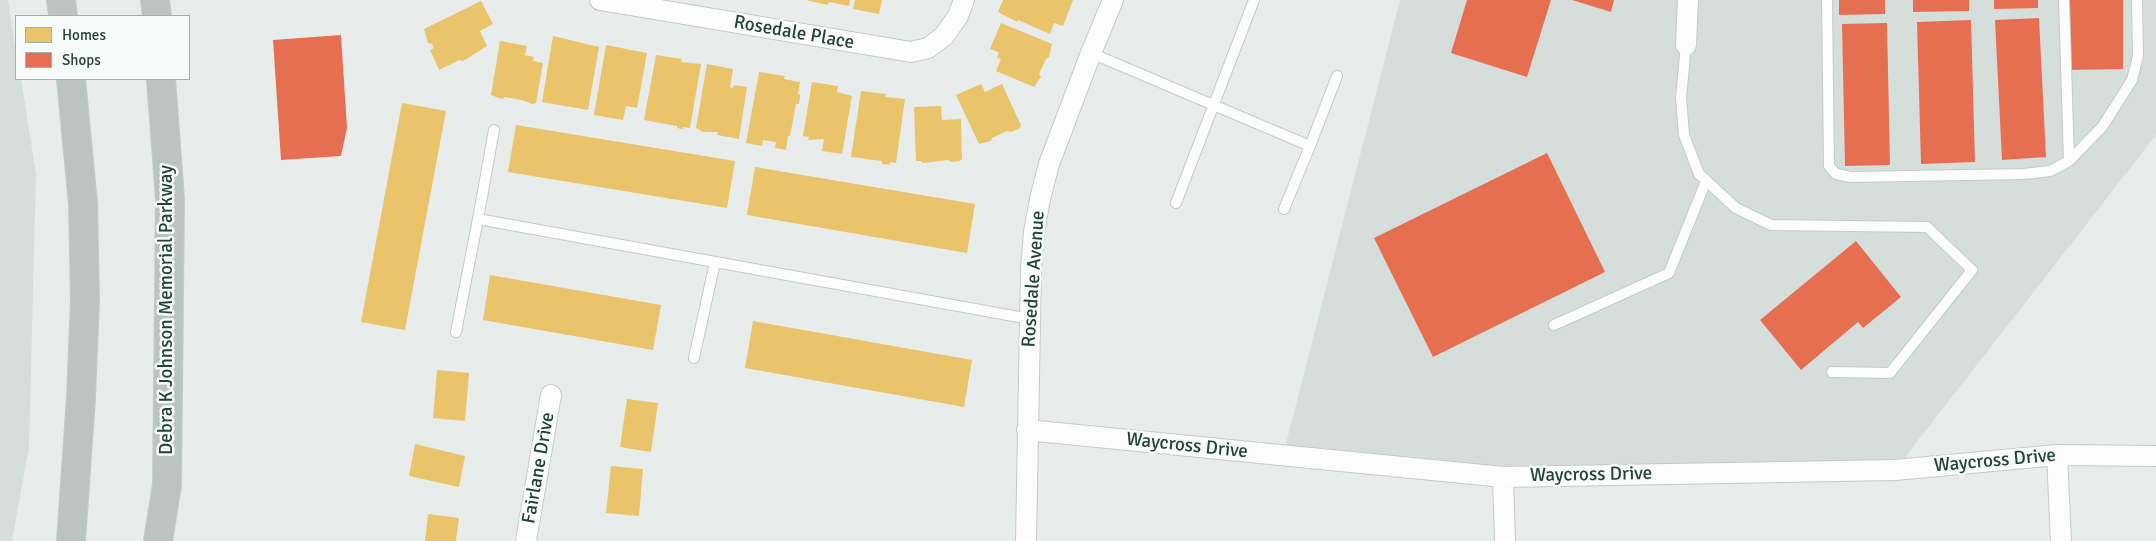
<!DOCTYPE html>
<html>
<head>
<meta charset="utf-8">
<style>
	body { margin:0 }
	#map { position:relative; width:2156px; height:541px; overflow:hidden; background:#e8edeb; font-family:Signika,sans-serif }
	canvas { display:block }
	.legend { position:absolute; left:15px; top:15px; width:175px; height:65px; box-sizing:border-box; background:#f7fbf9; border:1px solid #a3b1ad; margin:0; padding:6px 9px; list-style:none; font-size:15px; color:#24423a }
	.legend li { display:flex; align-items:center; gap:10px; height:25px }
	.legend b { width:25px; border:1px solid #a3b1ad }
</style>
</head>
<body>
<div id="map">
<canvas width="2156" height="541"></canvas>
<ul class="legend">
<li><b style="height:14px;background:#e9c46a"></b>Homes</li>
<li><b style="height:14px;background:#e76f51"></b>Shops</li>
</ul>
</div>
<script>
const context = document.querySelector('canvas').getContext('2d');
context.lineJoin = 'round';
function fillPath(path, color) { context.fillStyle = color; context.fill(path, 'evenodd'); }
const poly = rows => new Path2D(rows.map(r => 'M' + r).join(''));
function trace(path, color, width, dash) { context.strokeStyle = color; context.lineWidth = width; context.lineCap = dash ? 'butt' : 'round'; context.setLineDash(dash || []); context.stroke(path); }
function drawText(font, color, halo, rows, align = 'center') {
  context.font = font + ' Signika,sans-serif'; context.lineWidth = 5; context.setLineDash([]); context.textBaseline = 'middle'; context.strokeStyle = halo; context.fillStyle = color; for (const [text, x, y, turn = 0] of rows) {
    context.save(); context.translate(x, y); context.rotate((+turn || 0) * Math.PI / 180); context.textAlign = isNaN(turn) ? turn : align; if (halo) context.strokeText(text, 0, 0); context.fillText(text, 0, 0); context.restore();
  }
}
const built = poly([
	[0,0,8,0,16,52,16,79,21,79,36,174,29,448,12,541,0,541],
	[1400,0,2156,0,2156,135,1895,470,1503,477,1283,455]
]);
const homes = poly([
	[806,0,850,0,849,6,829,2,828,5],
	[855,0,882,0,879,14,853,9],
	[1003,0,1073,0,1063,26,1054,23,1050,34,1018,20,1017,22,998,12],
	[481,1,493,24,480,31,487,46,463,61,459,60,439,70,430,50,434,48,432,44,428,43,424,29],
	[1001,23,1052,44,1049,57,1046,59,1039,74,1041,77,1034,87,996,71,1001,59,997,58,999,52,990,49],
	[553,36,599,47,588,110,542,102],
	[500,41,527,46,525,55,534,57,533,61,543,63,536,103,532,104,522,100,505,97,502,99,491,95],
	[606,45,647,53,637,108,626,106,623,120,594,115],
	[656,55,682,59,681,62,701,64,690,128,683,127,683,129,677,128,677,126,644,120],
	[707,64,733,69,730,87,733,88,734,85,747,87,739,139,717,135,718,132,703,132,696,128],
	[759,72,785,76,784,79,800,82,798,94,800,95,799,104,796,104,790,136,788,136,786,150,775,148,776,142,763,140,762,146,746,143],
	[812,82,838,86,837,92,852,96,842,154,822,151,824,139,808,140,809,137,803,136],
	[981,84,985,92,1002,84,1021,125,1019,129,1011,132,1007,131,992,138,991,141,979,144,956,95],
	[861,91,886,94,885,97,905,99,896,163,890,162,889,165,882,164,882,161,851,157],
	[402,103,446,111,405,330,361,322],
	[941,106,942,120,961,119,962,159,959,161,951,162,948,160,923,163,921,161,916,161,914,107],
	[516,125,735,161,727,208,508,172],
	[755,167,975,204,967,253,747,215],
	[490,275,661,305,653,350,483,320],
	[753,321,972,360,964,407,745,368],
	[437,370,469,373,465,421,433,418],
	[627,399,658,403,651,452,620,447],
	[415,444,465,456,459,487,409,476],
	[611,466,643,469,639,516,606,513],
	[428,514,459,518,456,541,425,541]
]);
const shops = poly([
	[1467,0,1551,0,1527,77,1451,53],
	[1572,0,1614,0,1611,12],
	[1839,0,1885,0,1885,14,1839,15],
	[1913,0,1969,0,1969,11,1913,12],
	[1994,0,2038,0,2038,8,1994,9],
	[2067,0,2123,0,2123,69,2068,70],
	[2039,18,2046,157,2002,160,1995,20],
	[1971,20,1975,162,1921,164,1917,22],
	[1887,23,1890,165,1845,166,1842,24],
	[341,35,347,128,341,156,281,160,273,40],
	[1547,153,1605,272,1433,357,1374,238],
	[1856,241,1901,297,1863,328,1858,322,1801,370,1760,320]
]);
const lane = poly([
	[1827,0,1829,166,1836,174,1851,177,2024,174,2050,171,2069,161,2102,127,2132,80,2138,56,2137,0],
	[2064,0,2069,161],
	[1686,45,1681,98,1684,135,1699,174,1736,208,1771,225,1927,227,1972,270,1890,373,1832,372],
	[1091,53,1310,146,1284,209],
	[1310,146,1337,76],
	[1176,203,1254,0],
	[478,219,494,130],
	[1554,325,1669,273,1706,181],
	[456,332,478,219,1030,319],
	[694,358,715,262]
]);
const street = poly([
	[600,0,911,52,928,48,944,36,958,16,964,0],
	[1686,45,1688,0],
	[1027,430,1503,477,1895,470,2057,455,2156,456],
	[2057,455,2061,541],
	[1503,477,1505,541],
	[526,541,551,395],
	[1026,541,1031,269,1034,232,1040,199,1049,164,1091,53,1113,0]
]);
const highway = poly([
	[61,0,63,16],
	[155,0,157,16],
	[71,79,83,204,85,300,81,398,71,541],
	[158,541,167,485,170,199,161,79]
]);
const streetNames = [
	["Rosedale Place",794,33,10],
	["Rosedale Avenue",1034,279,-86],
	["Debra K Johnson Memorial Parkway",167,310,-90],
	["Waycross Drive",1187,446,6],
	["Waycross Drive",1995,461,-5],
	["Fairlane Drive",539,468,-80],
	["Waycross Drive",1591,475,-1]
];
fillPath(built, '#d6dedb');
fillPath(homes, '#e9c46a');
fillPath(shops, '#e76f51');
trace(lane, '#c5cac8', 12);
trace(street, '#c5cac8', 22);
trace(highway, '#c3ccc9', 30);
trace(lane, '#fcfcfc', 10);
trace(street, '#fcfcfc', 20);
trace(highway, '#bcc4c2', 28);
drawText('19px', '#24423a', '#f7fbf9', streetNames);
</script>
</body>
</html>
